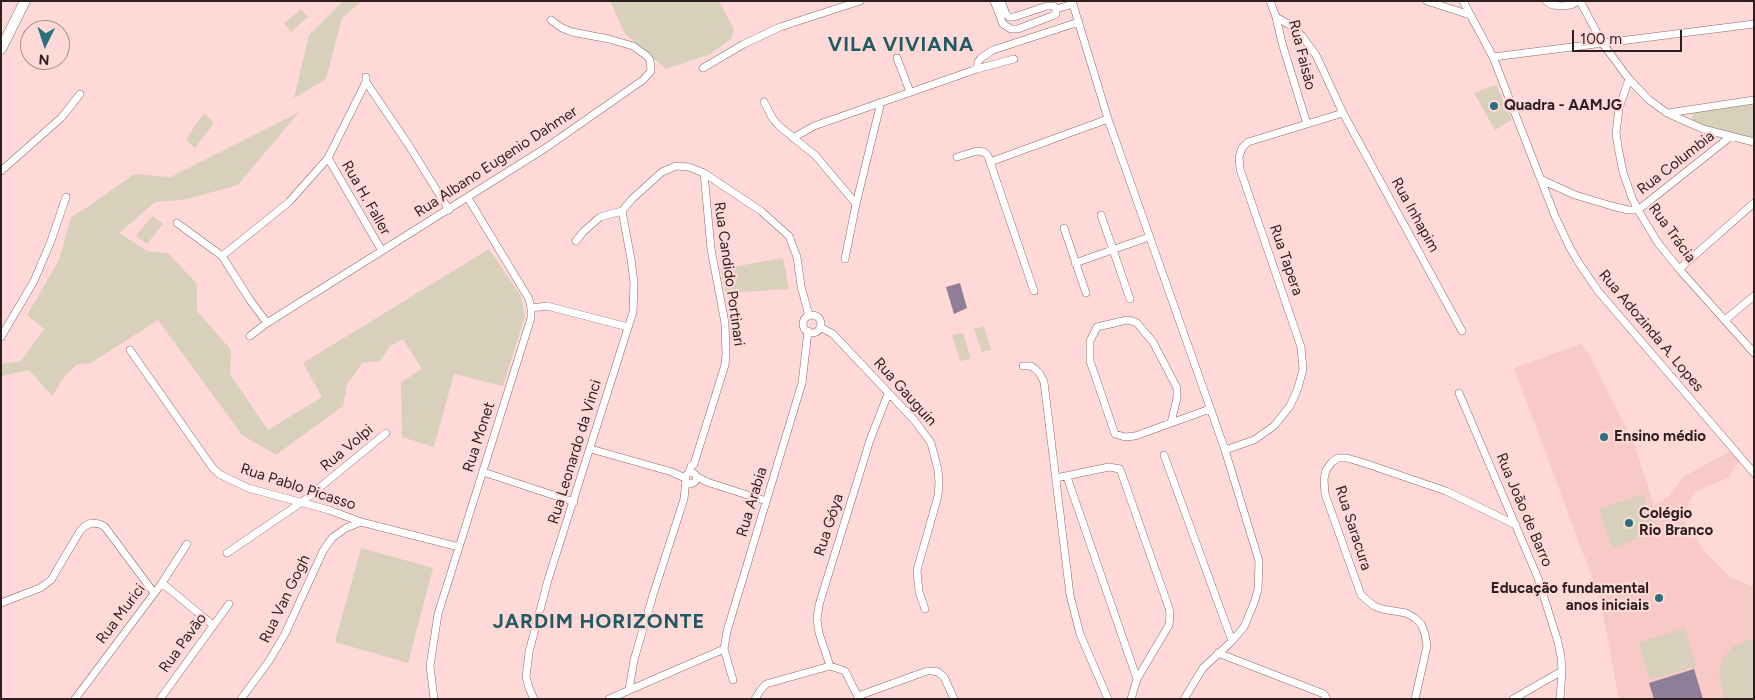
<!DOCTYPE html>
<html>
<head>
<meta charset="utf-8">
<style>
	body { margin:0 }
	#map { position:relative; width:1755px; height:700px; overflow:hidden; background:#ffd9d7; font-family:Figtree,sans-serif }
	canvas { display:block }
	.frame { position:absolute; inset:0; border:2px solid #2c1f1e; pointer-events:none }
	.north { position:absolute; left:20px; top:20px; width:50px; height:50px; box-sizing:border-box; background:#ffd9d7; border:1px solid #ab8f8d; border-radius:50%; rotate:184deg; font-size:14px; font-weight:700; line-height:20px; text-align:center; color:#2c1f1e }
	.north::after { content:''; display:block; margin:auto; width:18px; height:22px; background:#28707b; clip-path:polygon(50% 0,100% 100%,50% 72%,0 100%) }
	.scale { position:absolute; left:1572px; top:30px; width:110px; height:22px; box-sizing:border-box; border:2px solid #2c1f1e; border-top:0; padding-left:6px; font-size:15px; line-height:18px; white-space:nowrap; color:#2c1f1e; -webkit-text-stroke:4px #ffd9d7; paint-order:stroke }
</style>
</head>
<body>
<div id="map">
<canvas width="1755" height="700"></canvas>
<div class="frame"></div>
<div class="north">N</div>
<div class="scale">100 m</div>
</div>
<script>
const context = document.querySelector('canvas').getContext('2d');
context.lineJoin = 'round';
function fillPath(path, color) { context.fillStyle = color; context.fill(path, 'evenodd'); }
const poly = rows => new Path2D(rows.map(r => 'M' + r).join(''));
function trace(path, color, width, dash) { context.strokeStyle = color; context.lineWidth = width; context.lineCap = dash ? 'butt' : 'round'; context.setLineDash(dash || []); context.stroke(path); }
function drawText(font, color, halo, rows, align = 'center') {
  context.font = font + ' Figtree,sans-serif'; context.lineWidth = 4.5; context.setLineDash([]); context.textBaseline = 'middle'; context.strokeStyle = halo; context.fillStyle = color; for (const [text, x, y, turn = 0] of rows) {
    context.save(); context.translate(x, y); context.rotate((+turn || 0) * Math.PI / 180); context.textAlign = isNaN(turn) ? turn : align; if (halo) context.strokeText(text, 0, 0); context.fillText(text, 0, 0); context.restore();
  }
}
const built = poly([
	[1581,344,1589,354,1634,443,1654,505,1668,497,1683,477,1730,451,1740,460,1729,477,1694,493,1682,517,1705,552,1730,577,1754,587,1754,699,1619,699,1600,599,1514,368]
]);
const green = poly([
	[343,1,362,1,342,18,326,79,294,98,309,35],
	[610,1,719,1,734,29,731,39,710,54,666,69,625,34],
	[301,9,308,17,291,32,284,23],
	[1496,85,1512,120,1495,130,1474,93],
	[1754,103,1754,138,1729,133,1695,122,1692,119,1694,112],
	[299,112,238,185,183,200,155,202,119,233,147,251,168,253,197,284,197,311,231,350,230,374,268,430,322,397,303,363,489,249,521,296,525,316,503,386,454,374,434,447,402,437,401,382,422,369,403,339,390,346,380,361,362,363,347,385,343,406,276,455,242,435,158,320,91,363,77,364,65,376,52,396,29,370,1,376,1,364,21,361,44,329,27,315,59,260,71,217,88,207,134,174,171,177],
	[204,113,214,123,195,148,186,139],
	[152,216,163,224,147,244,136,236],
	[783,258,789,289,725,293,721,269],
	[984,326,991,350,982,352,974,329],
	[963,333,971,359,960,361,952,335],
	[1643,494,1656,533,1612,548,1599,509],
	[361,548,433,568,408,663,335,642],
	[1685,628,1696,666,1650,680,1639,643],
	[1749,640,1754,640,1754,699,1725,699,1719,678,1722,660,1732,647]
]);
const water = poly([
	[960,283,967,308,954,314,946,287],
	[1694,669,1703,699,1654,699,1649,683]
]);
const street = poly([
	[994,1,1003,24,1011,29,1018,29,1052,16,1056,14,1056,9],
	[1001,1,1006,14,1009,17,1014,17,1047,6,1054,6,1056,9,1073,4],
	[1072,1,1108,119,1225,450,1259,561,1258,590,1254,603,1244,627,1232,641,1203,668,1184,699],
	[1270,1,1276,17,1282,43,1307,124],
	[1427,1,1470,15],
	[1463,1,1493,57,1555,216,1570,248,1579,263,1598,291,1754,473],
	[1546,1,1552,5,1561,6,1571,5,1578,1],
	[1580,1,1603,44,1629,79,1648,99,1667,113,1703,129,1754,142],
	[1276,17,1290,25,1302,36,1316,55,1343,113,1462,331],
	[1493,57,1754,24],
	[897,58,910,92],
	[703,68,744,44,780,27,860,1],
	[977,69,978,62,981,58,993,50,1079,22],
	[366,77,366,82,408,144,449,210],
	[1629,79,1619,108,1616,133,1618,147,1623,172,1632,198,1638,210,1658,243,1679,269,1754,353],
	[764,102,773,119,779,126,816,156,856,204],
	[1668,113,1754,100],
	[793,138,814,126,977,69,1014,59],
	[957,157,977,151,984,152,988,156,990,162],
	[328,158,382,251],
	[1,171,62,117,80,94],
	[1542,180,1575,195,1612,206,1628,210,1638,210,1730,137],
	[1101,215,1130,299],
	[177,223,222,256,250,300,267,323],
	[1064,228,1086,293],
	[576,241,583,232,600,217,622,211,632,199,662,172,676,166,689,167,704,173,761,211,789,236,797,257,801,286,809,316],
	[222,256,289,202,328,158,366,82],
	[845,259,856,204,881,102],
	[1075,263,1149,237],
	[1679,269,1754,203],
	[1034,291,990,162,1108,119],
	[531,308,547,306,628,327],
	'803 324a9 9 0 1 1 18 0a9 9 0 1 1-18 0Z',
	[1725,320,1754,296],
	[820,327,833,334,915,421,931,443,938,470,939,483,938,496,917,570,919,592,925,609],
	[250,336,267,323,544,149,643,80,651,71,650,60,647,56,633,46,609,39,572,32,562,28,551,20],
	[1,337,34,281,51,241,66,197],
	[130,350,212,467,219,474,248,488,329,510,361,522,459,547],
	[1023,366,1031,366,1035,369,1040,374,1044,382,1070,595,1080,634,1108,699],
	[1459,393,1538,578,1558,642,1561,657,1562,671,1560,699],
	[1171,423,1177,398,1177,388,1153,342,1137,323,1132,321,1127,320,1097,327,1090,341,1090,361,1115,434,1125,437,1135,436,1210,409],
	[591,449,672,472,685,478],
	[1225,450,1254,440,1274,426,1290,406,1298,388,1303,369,1301,347,1240,169,1239,157,1242,148,1248,142,1343,113],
	[1164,455,1232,641],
	[483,472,574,502],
	'685.5 478a5.5 5.5 0 1 1 11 0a5.5 5.5 0 1 1-11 0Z',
	[689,473,691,466,694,464,725,365,726,354,725,323,711,249,704,173],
	[696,476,707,482,766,501],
	[1067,477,1137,679],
	[1056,478,1109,467,1120,469,1169,608,1170,615,1169,625,1137,679,1131,699],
	[227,553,302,502,386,433],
	[162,583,213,625],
	[1,603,40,588,51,580,80,531,85,526,91,523,100,524,105,527,154,593],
	[1218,653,1324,694,1327,699],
	[830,666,819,633,817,619,819,605,870,440,888,394],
	[733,680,724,649,727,631,802,383,808,331],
	[629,690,634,660,653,595,684,499,686,480],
	[858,696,927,671,933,671,938,672,944,677,954,699],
	[75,699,162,583,187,544],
	[160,699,229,604],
	[241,699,269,661,285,634,323,551,332,538,346,528,361,522],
	[434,699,430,666,438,614,531,318,531,308,529,299,468,198],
	[534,699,529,688,526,677,529,652,548,580,633,312,634,283,631,259,622,211],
	[609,699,724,649],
	[755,699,760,691,766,684,830,666,845,671,859,699],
	[1415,699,1427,646,1425,634,1421,624,1415,618,1406,613,1382,609,1374,606,1361,595,1325,494,1324,479,1326,470,1332,462,1338,458,1347,458,1364,463,1446,491,1516,525],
	[1513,699,1562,671]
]);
const secondary = poly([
	[1,49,25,1]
]);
const markers = [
	[1494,106,5,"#28707b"],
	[1604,437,5,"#28707b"],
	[1629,523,5,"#28707b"],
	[1659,598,5,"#28707b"]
];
const streetNames = [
	["Rua Faisão",1302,55,76],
	["Rua Albano Eugenio Dahmer",496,162,-33],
	["Rua Columbia",1676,163,-38],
	["Rua H. Faller",366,198,60],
	["Rua Inhapim",1415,215,61],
	["Rua Trácia",1672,233,54],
	["Rua Tapera",1286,260,71],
	["Rua Candido Portinari",729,274,82],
	["Rua Adozinda A. Lopes",1651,331,50],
	["Rua Gauguin",905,392,48],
	["Rua Monet",479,437,-72],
	["Rua Volpi",347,448,-40],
	["Rua Leonardo da Vinci",575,452,-73],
	["Rua Pablo Picasso",298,487,18],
	["Rua Arabia",752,502,-73],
	["Rua João de Barro",1524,510,67],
	["Rua Góya",829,525,-72],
	["Rua Saracura",1353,528,72],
	["Rua Van Gogh",285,599,-64],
	["Rua Murici",121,614,-53],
	["Rua Pavão",183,643,-54]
];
const poiNames = [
	["Quadra - AAMJG",1504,106],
	["Ensino médio",1614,437],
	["Colégio",1639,514],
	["Rio Branco",1639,531],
	["Educação fundamental",1649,589,"right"],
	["anos iniciais",1649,606,"right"]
];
const districtNames = [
	["VILA VIVIANA",901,45],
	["JARDIM HORIZONTE",599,622]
];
fillPath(built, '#f8cac7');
fillPath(green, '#d8d0ba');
fillPath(water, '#8e7e98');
trace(street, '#8b6a69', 8);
trace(secondary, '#8b6a69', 11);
trace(street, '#fff', 7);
trace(secondary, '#fff', 10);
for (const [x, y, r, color] of markers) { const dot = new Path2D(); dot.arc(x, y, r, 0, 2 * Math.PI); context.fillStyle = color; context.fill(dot); trace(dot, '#ffd9d7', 2); }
drawText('15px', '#2c1f1e', '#ffd9d7', streetNames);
drawText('bold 15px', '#2c1f1e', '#ffd9d7', poiNames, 'left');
context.letterSpacing = '1px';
drawText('bold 20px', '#215a62', '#ffd9d7', districtNames);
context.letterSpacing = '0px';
</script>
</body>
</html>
